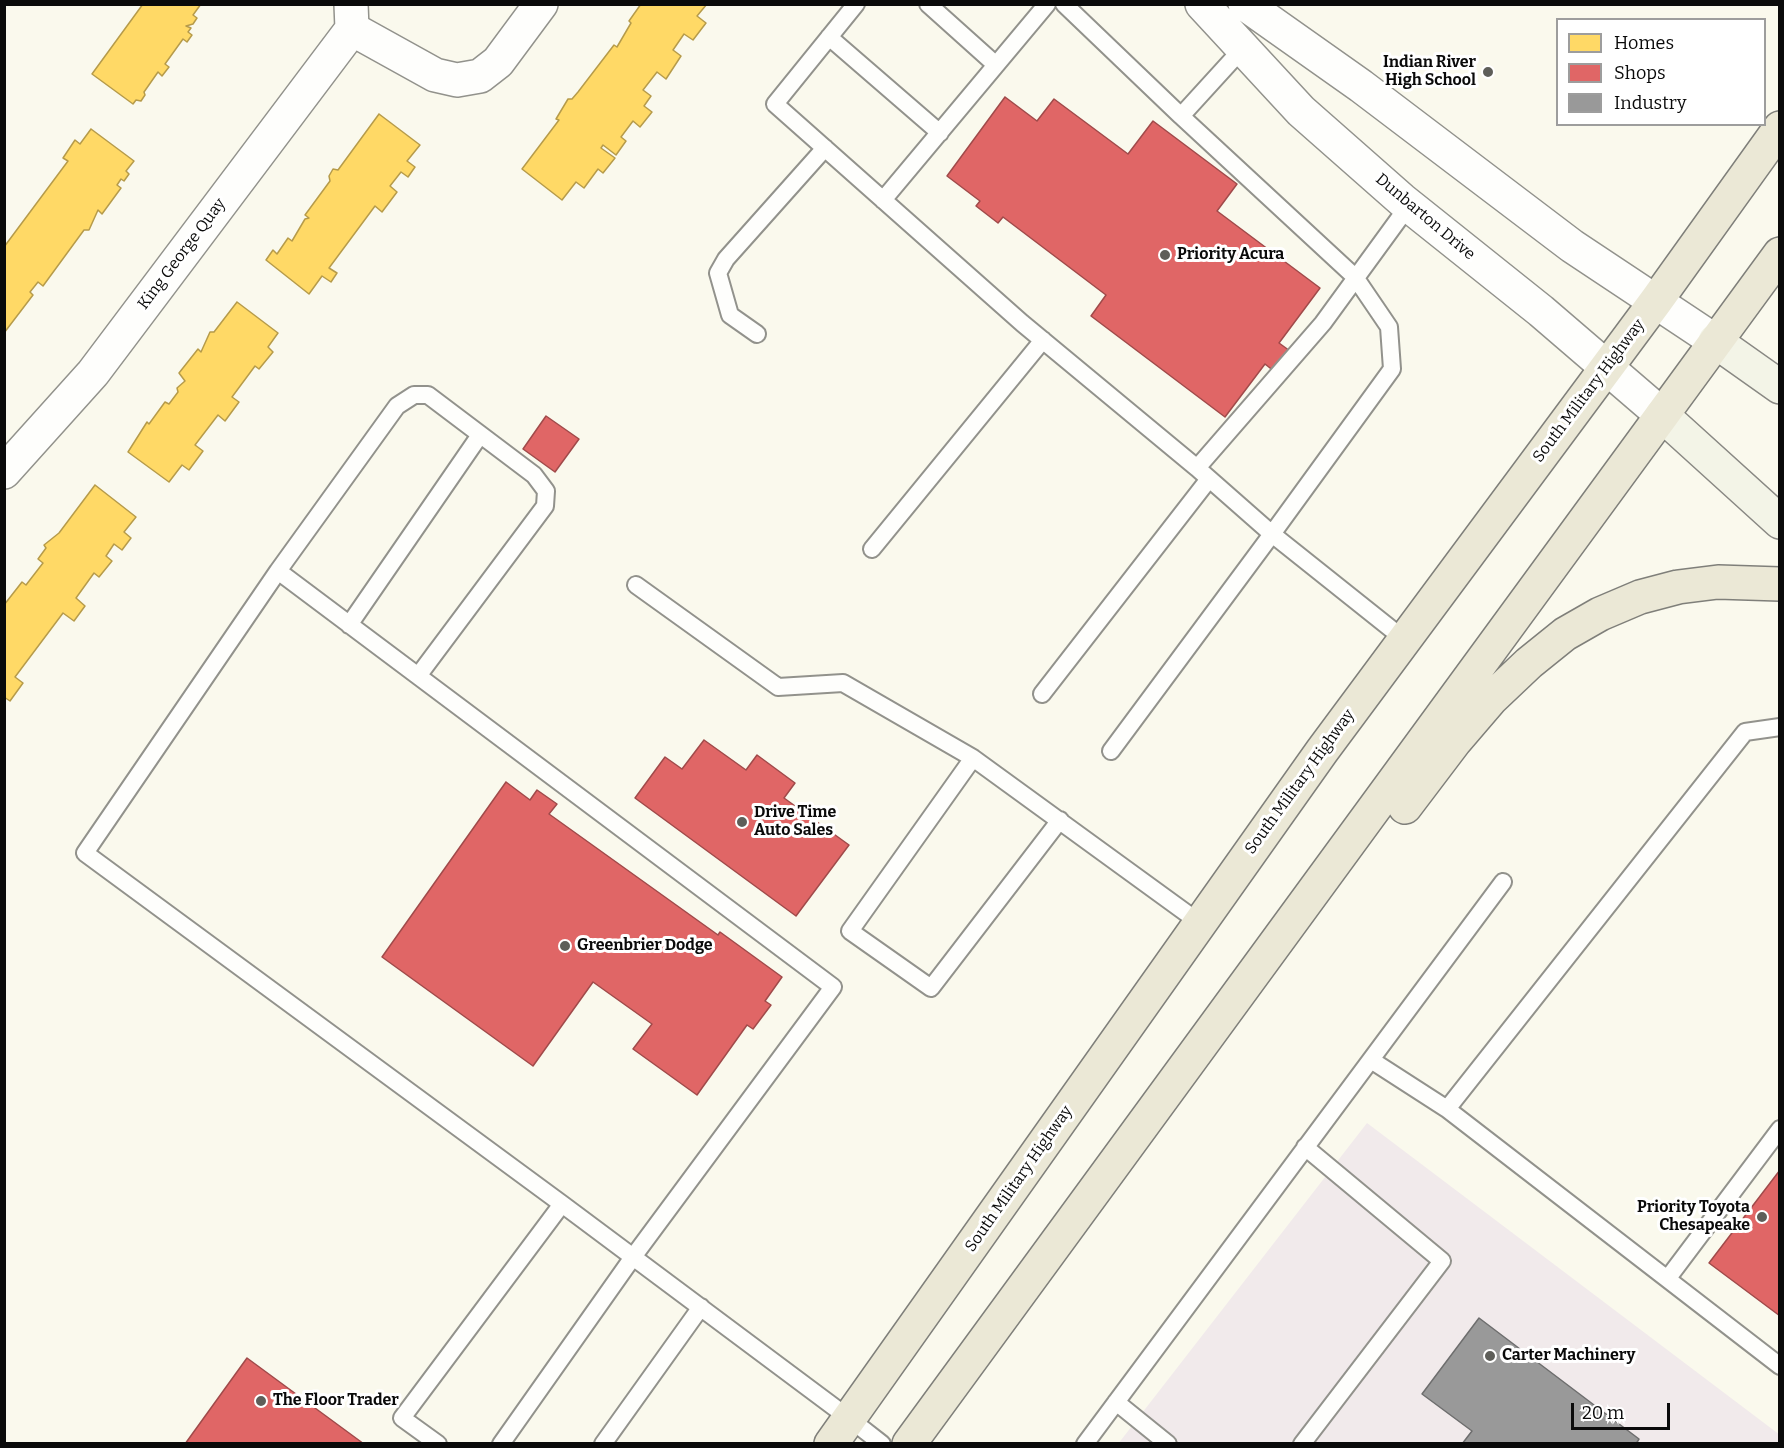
<!DOCTYPE html>
<html>
<head>
<meta charset="utf-8">
<style>
	body { margin:0 }
	#map { position:relative; width:1784px; height:1448px; overflow:hidden; background:#faf9ed; font-family:Bitter,serif }
	canvas { display:block }
	.frame { position:absolute; inset:0; border:6px solid #0a0a0a; pointer-events:none }
	.legend { position:absolute; left:1556px; top:18px; width:210px; height:108px; box-sizing:border-box; background:#fff; border:2px solid #9d9d9d; margin:0; padding:8px 10px; list-style:none; font-size:18px; color:#0a0a0a }
	.legend li { display:flex; align-items:center; gap:12px; height:30px }
	.legend b { width:30px; border:2px solid #9d9d9d }
	.scale { position:absolute; left:1571px; top:1403px; width:99px; height:27px; box-sizing:border-box; border:3px solid #0a0a0a; border-top:0; padding-left:8px; font-size:18px; line-height:21px; white-space:nowrap; color:#0a0a0a; -webkit-text-stroke:4px #fff; paint-order:stroke }
</style>
</head>
<body>
<div id="map">
<canvas width="1784" height="1448"></canvas>
<div class="frame"></div>
<ul class="legend">
<li><b style="height:16px;background:#ffd966"></b>Homes</li>
<li><b style="height:16px;background:#e06666"></b>Shops</li>
<li><b style="height:16px;background:#999"></b>Industry</li>
</ul>
<div class="scale">20 m</div>
</div>
<script>
const context = document.querySelector('canvas').getContext('2d');
context.lineJoin = 'round';
function fillPath(path, color) { context.fillStyle = color; context.fill(path, 'evenodd'); }
const poly = rows => new Path2D(rows.map(r => 'M' + r).join(''));
function trace(path, color, width, dash) { context.strokeStyle = color; context.lineWidth = width; context.lineCap = dash ? 'butt' : 'round'; context.setLineDash(dash || []); context.stroke(path); }
function drawText(font, color, halo, rows, align = 'center') {
  context.font = font + ' Bitter,serif'; context.lineWidth = 6; context.setLineDash([]); context.textBaseline = 'middle'; context.strokeStyle = halo; context.fillStyle = color; for (const [text, x, y, turn = 0] of rows) {
    context.save(); context.translate(x, y); context.rotate((+turn || 0) * Math.PI / 180); context.textAlign = isNaN(turn) ? turn : align; if (halo) context.strokeText(text, 0, 0); context.fillText(text, 0, 0); context.restore();
  }
}
const industrial = poly([
	[1367,1123,1780,1435,1779,1444,1118,1444]
]);
const homes = poly([
	[143,4,201,4,193,15,197,18,193,24,186,26,191,28,188,32,192,35,187,42,183,39,165,64,169,67,162,76,158,72,144,92,145,95,141,101,136,100,133,104,92,74,143,4],
	[641,4,707,4,697,16,706,23,693,40,684,34,673,50,681,56,666,79,657,72,643,90,651,96,644,106,652,112,640,127,633,121,621,137,626,141,616,155,603,145,601,148,615,158,603,173,598,169,584,188,576,182,562,200,522,169,559,120,556,119,568,99,572,99,578,92,614,45,617,47,631,23,629,21,641,4],
	[379,114,420,145,407,161,415,167,408,177,401,172,390,186,397,192,382,212,375,206,329,268,337,273,331,282,322,276,309,294,266,260,273,250,277,254,288,238,292,241,305,219,309,218,305,215,330,181,329,176,333,169,338,170,379,114],
	[91,129,134,161,126,171,129,174,124,181,121,179,117,185,121,188,102,214,98,210,89,230,84,230,43,286,38,282,30,292,33,295,4,333,4,247,68,161,63,158,75,140,80,144,91,129],
	[237,302,278,333,268,347,273,352,259,369,255,366,232,397,239,402,225,421,218,415,195,445,203,451,189,470,182,465,169,482,128,452,147,422,149,424,165,402,169,404,178,392,177,388,185,381,179,373,198,349,201,352,210,332,214,332,237,302],
	[95,485,136,517,124,532,131,538,122,550,114,544,106,556,112,561,99,577,94,573,76,598,85,606,74,621,63,613,15,677,23,683,10,701,4,697,4,605,22,582,26,585,43,563,38,559,46,548,44,545,59,533,95,485]
]);
const shops = poly([
	[1005,97,1037,121,1054,99,1128,154,1153,121,1237,184,1217,211,1320,288,1279,343,1290,351,1275,372,1265,364,1225,417,1091,316,1106,295,1003,217,998,223,976,206,980,201,947,176,1005,97],
	[546,416,579,439,555,472,523,449,546,416],
	[704,740,746,770,757,755,795,783,784,798,849,845,796,916,635,798,665,757,682,769,704,740],
	[506,782,530,800,537,790,557,804,549,814,718,935,720,932,782,977,765,1001,771,1005,753,1029,747,1025,697,1095,633,1049,652,1024,593,982,533,1066,382,957,506,782],
	[1780,1170,1780,1316,1709,1263,1780,1170],
	[247,1358,364,1444,185,1444,247,1358]
]);
const industry = poly([
	[1479,1318,1639,1439,1636,1444,1462,1444,1472,1431,1422,1394,1479,1318]
]);
const service = poly([
	[856,4,775,104,1022,323,1197,468,1323,323,1409,205],
	[928,4,996,65],
	[1064,4,1181,116],
	[829,37,940,133],
	[1243,48,1181,116,1355,277,1389,327,1392,369,1272,534,1405,640],
	[883,200,1047,4],
	[757,334,730,315,718,273,726,259,825,148],
	[872,549,1043,340],
	[278,571,397,406,414,395,428,395,534,475,546,491,545,506,418,676],
	[636,585,778,687,843,683,973,758,1200,923],
	[349,625,480,435],
	[1042,694,1209,479],
	[1111,751,1272,534,1197,468],
	[973,758,850,931,931,988,1060,820],
	[1371,1060,1447,1109,1780,1366],
	[1447,1109,1745,732,1780,727],
	[1668,1278,1780,1129],
	[1116,1402,1168,1444],
	[438,1444,402,1418,562,1204],
	[501,1444,633,1257,833,987,278,571,85,853,562,1204,633,1257,850,1419,882,1444],
	[603,1444,701,1307],
	[1085,1444,1503,882],
	[1302,1444,1442,1261,1305,1147]
]);
const minor = poly([
	[351,4,352,29,435,75,457,80,480,76,498,62,541,4],
	[4,472,93,373,352,29]
]);
const tertiary = poly([
	[1202,4,1301,111,1402,200,1541,311,1662,415],
	[1245,4,1361,86,1572,246,1715,341]
]);
const secondary = poly([
	[1715,341,1780,387],
	[1662,415,1780,522]
]);
const primary = poly([
	[1405,807,1455,741,1491,699,1529,663,1565,634,1600,614,1640,597,1678,587,1718,582,1780,584],
	[831,1444,1322,751,1656,301,1780,128],
	[909,1444,1780,254]
]);
const markers = [
	[1488,72,6,"#5e5e59"],
	[1165,255,6,"#5e5e59"],
	[742,822,6,"#5e5e59"],
	[565,946,6,"#5e5e59"],
	[1762,1217,6,"#5e5e59"],
	[1490,1356,6,"#5e5e59"],
	[261,1401,6,"#5e5e59"]
];
const poiNames = [
	["Indian River",1476,63,"right"],
	["High School",1476,81,"right"],
	["Priority Acura",1177,255],
	["Drive Time",754,813],
	["Auto Sales",754,831],
	["Greenbrier Dodge",577,946],
	["Priority Toyota",1750,1208,"right"],
	["Chesapeake",1750,1226,"right"],
	["Carter Machinery",1502,1356],
	["The Floor Trader",273,1401]
];
const streetNames = [
	["Dunbarton Drive",1425,217,40],
	["King George Quay",182,254,-53],
	["South Military Highway",1589,391,-53],
	["South Military Highway",1300,782,-54],
	["South Military Highway",1019,1179,-55]
];
fillPath(industrial, '#f1eaeb');
fillPath(homes, '#ffd966');
trace(homes, '#b69b4a', 1.5);
fillPath(shops, '#e06666');
trace(shops, '#a04a4a', 1.5);
fillPath(industry, '#999');
trace(industry, '#6e6e6e', 1.5);
trace(service, '#92928c', 20);
trace(minor, '#92928c', 36);
trace(tertiary, '#92928c', 36);
trace(secondary, '#898883', 36);
trace(primary, '#7f7f7a', 36);
trace(service, '#fefefc', 16);
trace(minor, '#fefefc', 33);
trace(tertiary, '#fefefc', 33);
trace(secondary, '#f3f4e7', 33);
trace(primary, '#ebe8d6', 33);
for (const [x, y, r, color] of markers) { const dot = new Path2D(); dot.arc(x, y, r, 0, 2 * Math.PI); context.fillStyle = color; context.fill(dot); trace(dot, '#fff', 2); }
drawText('bold 16px', '#0a0a0a', '#fff', poiNames, 'left');
drawText('16px', '#0a0a0a', '#fff', streetNames);
</script>
</body>
</html>
